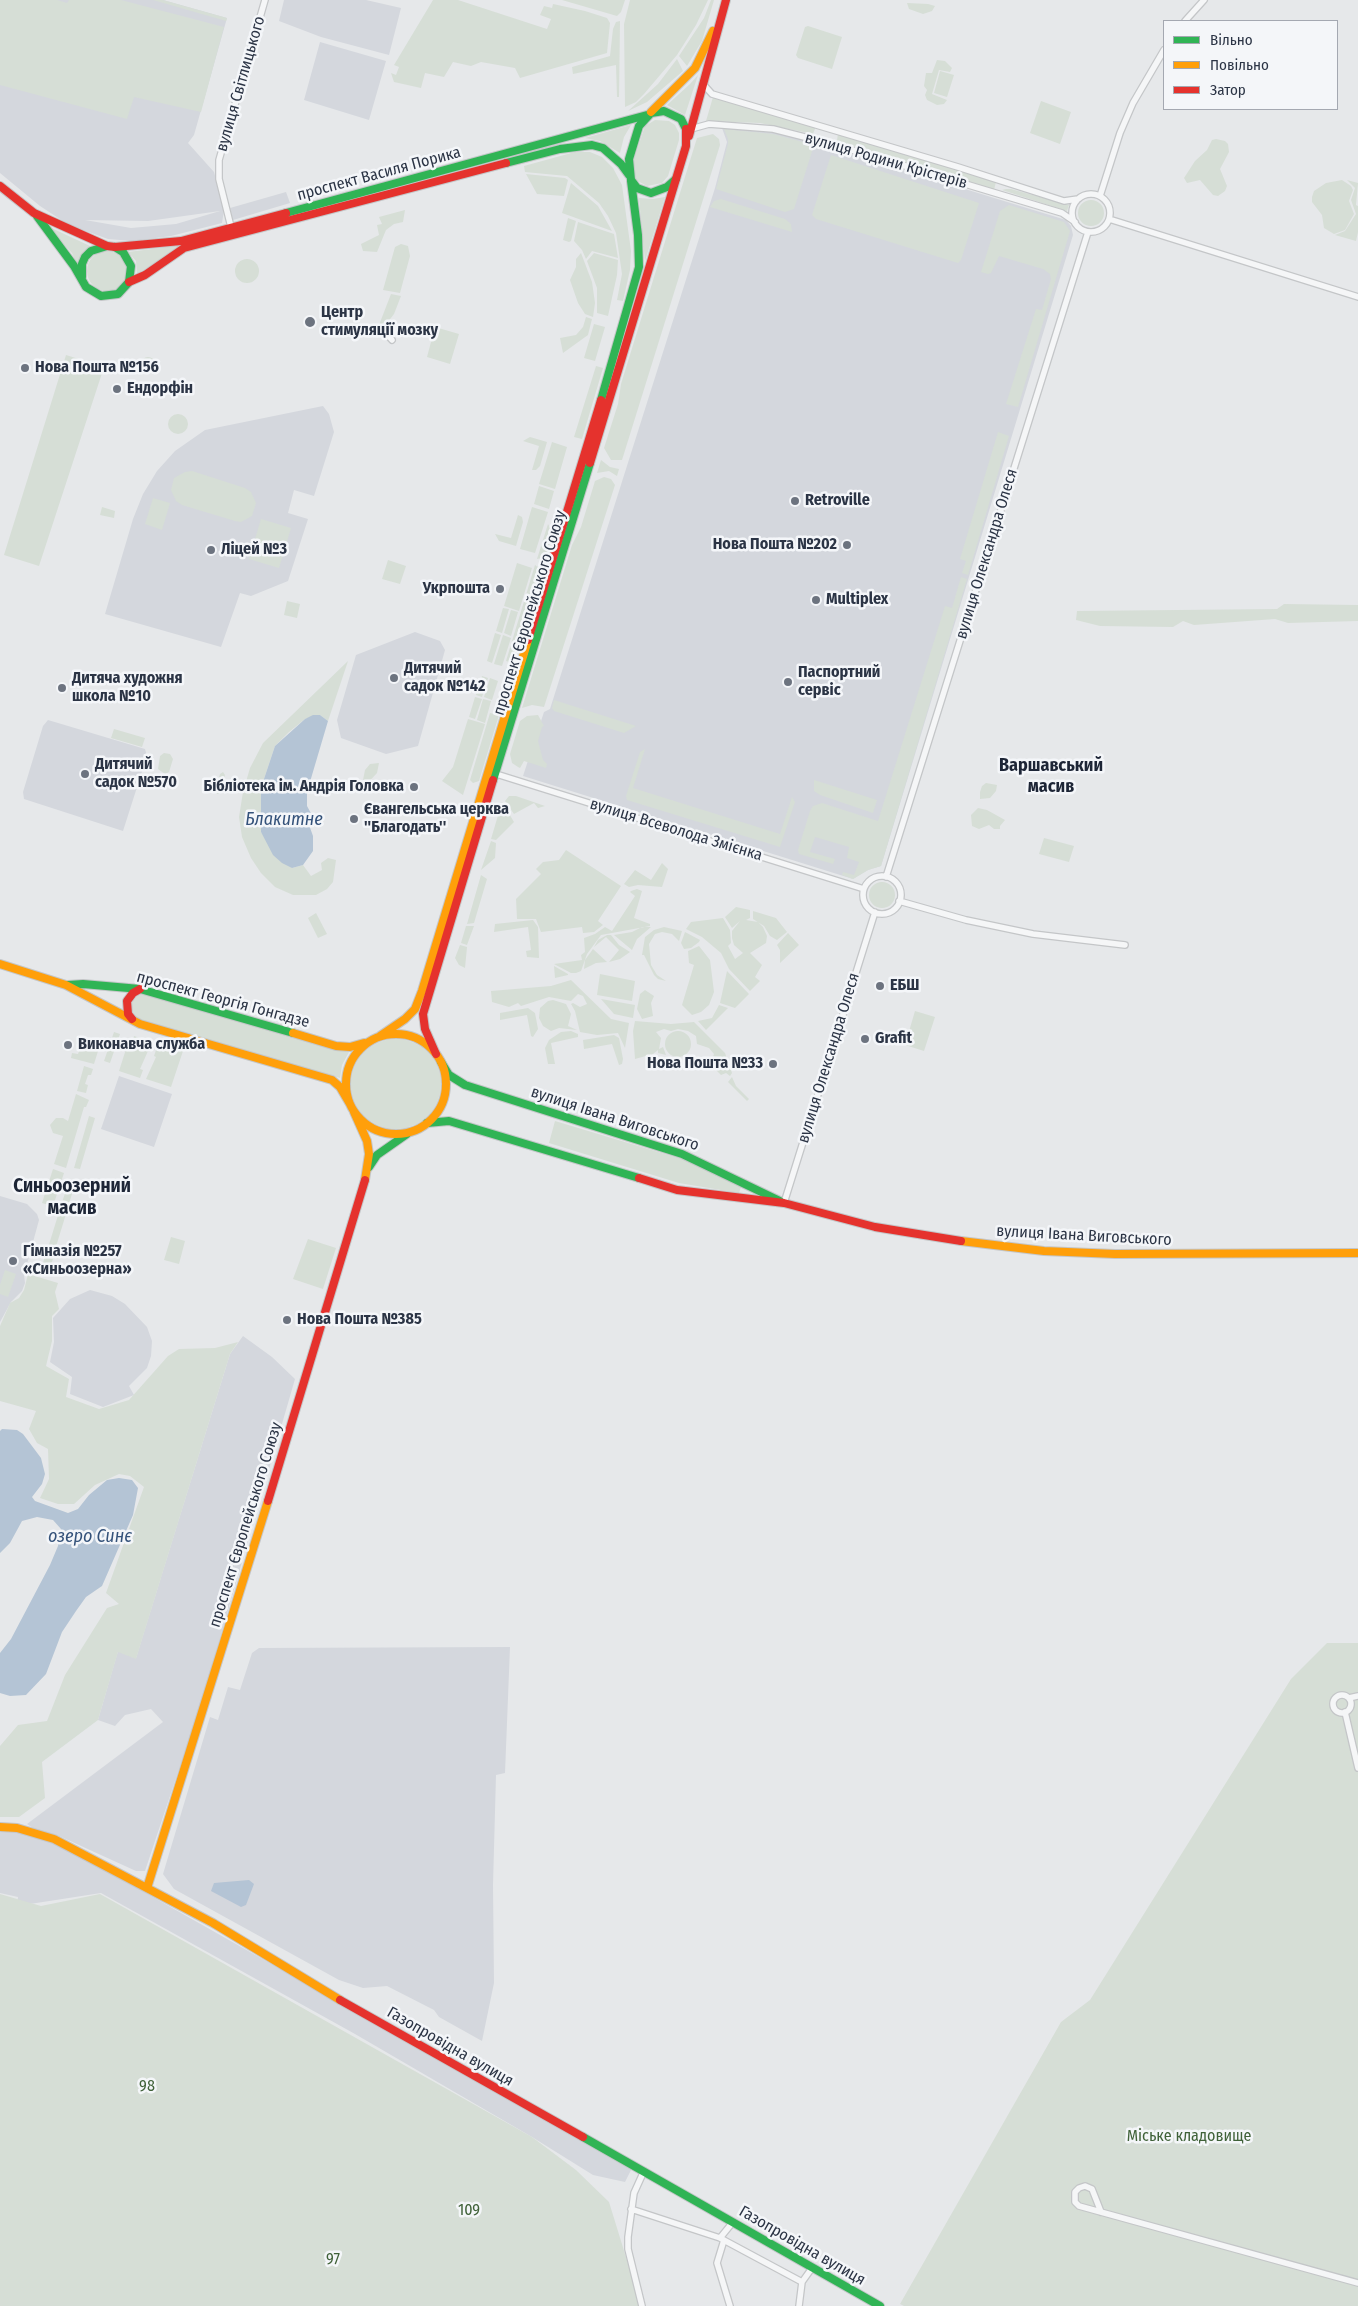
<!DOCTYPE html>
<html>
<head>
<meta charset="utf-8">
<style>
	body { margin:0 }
	#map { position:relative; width:1358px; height:2306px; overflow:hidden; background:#e6e8ea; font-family:"Fira Sans Condensed",sans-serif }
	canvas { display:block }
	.legend { position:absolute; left:1163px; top:20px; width:175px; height:90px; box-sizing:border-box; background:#f4f6f9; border:1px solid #a4a8b1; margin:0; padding:6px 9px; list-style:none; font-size:15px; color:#2b3445 }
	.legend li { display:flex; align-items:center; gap:10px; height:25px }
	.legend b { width:25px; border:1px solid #a4a8b1 }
</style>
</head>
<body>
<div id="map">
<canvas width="1358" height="2306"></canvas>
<ul class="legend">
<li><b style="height:6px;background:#30b455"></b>Вільно</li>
<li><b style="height:6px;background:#ff9f0a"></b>Повільно</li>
<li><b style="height:6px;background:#e5322d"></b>Затор</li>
</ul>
</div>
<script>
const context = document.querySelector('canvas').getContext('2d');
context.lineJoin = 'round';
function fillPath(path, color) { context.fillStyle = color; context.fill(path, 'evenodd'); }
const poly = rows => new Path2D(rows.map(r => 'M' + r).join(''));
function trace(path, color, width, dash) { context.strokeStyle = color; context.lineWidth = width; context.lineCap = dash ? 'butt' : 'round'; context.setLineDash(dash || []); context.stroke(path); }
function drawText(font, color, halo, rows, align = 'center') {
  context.font = font + ' "Fira Sans Condensed",sans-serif'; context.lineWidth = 5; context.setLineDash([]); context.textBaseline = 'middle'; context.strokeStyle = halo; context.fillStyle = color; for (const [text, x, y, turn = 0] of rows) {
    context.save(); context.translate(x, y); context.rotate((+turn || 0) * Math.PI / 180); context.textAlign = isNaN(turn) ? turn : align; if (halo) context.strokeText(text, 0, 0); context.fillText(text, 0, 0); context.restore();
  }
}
const built = poly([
	[0,0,163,0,227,18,194,135,188,143,214,172,224,210,222,223,171,236,132,241,108,239,69,225,40,206,0,173],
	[220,211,176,224,131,228,85,220,148,221],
	[284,0,366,0,401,8,389,55,321,37,279,21],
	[320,42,386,61,369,120,304,100],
	[722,128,773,132,828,147,1066,220,1071,226,1073,235,881,866,868,870,853,879,523,776,544,712,550,709,715,188,727,142],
	[286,192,290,203,233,220,230,208],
	[323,406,329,414,334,432,314,496,294,490,288,513,308,519,288,581,251,596,240,593,221,647,105,614,133,519,143,494,157,471,175,451,205,430],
	[415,632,440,641,445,650,418,746,386,754,341,738,337,720,356,655],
	[48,720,145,749,147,756,123,831,24,799,23,792,43,726],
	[119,1076,172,1094,154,1147,101,1129],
	[0,1196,27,1204,37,1214,39,1220,24,1275,25,1283,22,1291,11,1302,0,1322],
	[90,1290,112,1296,125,1304,147,1327,152,1341,151,1356,147,1368,129,1386,134,1395,103,1407,70,1394,72,1377,50,1362,54,1342,53,1318,70,1299],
	[243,1336,272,1357,295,1379,202,1700,145,1871,136,1871,57,1835,36,1830,27,1824,163,1722,151,1709,125,1715,115,1726,98,1720,118,1651,136,1658,230,1354],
	[510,1647,505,1773,496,1775,493,1885,494,1983,482,2041,439,2017,434,2010,387,1986,363,1988,339,1980,174,1889,163,1874,210,1717,218,1720,228,1687,240,1690,252,1653,259,1648],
	[0,1832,15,1832,52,1842,144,1892,632,2168,625,2182,593,2175,532,2137,355,2034,101,1893,17,1906,18,1897,0,1893]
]);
const green = poly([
	[0,0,57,0,67,3,69,0,121,0,224,27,201,112,134,97,127,119,0,85],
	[153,0,163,0,227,18,226,21],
	[433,0,458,0,547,29,551,19,540,15,544,6,552,8,553,4,585,11,607,18,610,23,607,53,520,78,515,68,481,62,471,66,453,62,444,77,425,73,421,88,394,82,391,73,396,75,399,67,394,65],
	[562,0,625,0,621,12,617,16],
	[630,0,708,0,696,25,677,55,644,94,636,102,625,107,624,24],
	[711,0,714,0,702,41,687,66,679,56,704,18],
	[907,3,928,4,935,6,932,11,923,14,909,9],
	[620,21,619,97,617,97,616,65,573,74,572,67,610,56,613,29,616,22],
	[808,26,842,37,832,69,798,58,796,55,805,27],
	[677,59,683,71,647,102,628,111,658,84],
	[937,60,945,61,952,68,950,72,939,70,932,94,947,100,944,104,937,105,927,100,925,95,927,90,924,86,926,73,932,73],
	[940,71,954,75,947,97,934,93],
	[698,75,685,115,667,105,690,84],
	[713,97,816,126,813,134,760,123,706,121],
	[1041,101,1071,112,1060,144,1030,133],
	[655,120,669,121,675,125,679,133,679,140,668,176,662,183,647,186,636,180,633,162,645,126],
	[631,125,624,137,620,153,600,141,585,138],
	[724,129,773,134,814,145,794,209,785,212,716,189,728,144,728,139],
	[838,133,996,182,994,190,837,141],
	[713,134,719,139,720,145,622,460,611,460,604,448,618,404,621,384,697,138],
	[1216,139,1225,141,1228,144,1229,152,1220,169,1227,186,1225,191,1218,196,1213,195,1200,180,1187,183,1184,178,1195,161,1207,150,1212,140],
	[575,152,590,152,602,157,613,168,622,185,631,251,630,270,623,301,617,300,622,274,616,233,608,216,599,203,567,176,525,172,524,166],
	[831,155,979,203,961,260,958,263,816,219,812,215],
	[526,174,565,178,568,180,564,196,537,194],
	[1342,180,1351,186,1353,190,1349,201,1354,214,1345,230,1334,234,1324,228,1322,215,1312,202,1312,197,1314,191,1326,183],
	[1347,180,1358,183,1356,205,1358,206,1358,232,1356,241,1335,235,1345,231,1356,214,1351,200,1355,188],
	[571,183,598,206,612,231,562,213],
	[1006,189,1011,189,1069,205,1067,211,1002,190],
	[665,197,645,261,639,198,653,199],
	[721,199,785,219,791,224,792,232,710,207,714,201],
	'1078 213a13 13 0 1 1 26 0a13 13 0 1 1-26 0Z',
	[1009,205,1064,222,1070,231,1018,407,1006,404,1036,309,1042,310,1051,279,1050,274,1043,269,999,256,991,273,988,274,981,272,1000,211],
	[405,210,403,222,394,224,386,230,377,252,363,251,361,244,379,235,377,225,382,224,379,217],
	[568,218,576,221,571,241,569,242,563,240],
	[578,222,614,234,618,258,592,251,586,259,582,250,574,241],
	[45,225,90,246,83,252,77,264,72,253],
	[401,244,408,246,410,256,400,293,383,290,395,247],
	[184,245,137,274,136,261,128,252],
	'87 271a20 20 0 1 1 40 0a20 20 0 1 1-40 0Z',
	[581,253,592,282,595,303,593,317,585,314,578,303,570,280,576,267,576,259],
	[594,253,618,260,617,275,608,316,597,313,597,288,587,261],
	'235 271a12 12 0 1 1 24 0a12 12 0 1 1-24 0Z',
	[391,294,401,296,394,314,384,327,379,325],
	[586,317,592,319,588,335,563,353,560,338,576,335,583,327],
	[594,324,605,327,595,361,584,358],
	[435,327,459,334,450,364,427,357],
	[66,355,104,367,39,566,4,555],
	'141 364a7 7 0 1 1 14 0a7 7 0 1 1-14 0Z',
	[596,366,603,368,582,439,574,437],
	'168 424a10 10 0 1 1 20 0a10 10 0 1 1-20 0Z',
	[998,432,1009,436,968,575,962,573,966,561,960,559],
	[530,437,547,442,540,466,536,470,532,470,539,446,523,441],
	[552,442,567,447,555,489,539,484],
	[601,460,610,467,619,469,617,476,609,471,597,473],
	[192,471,245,488,251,492,256,503,252,516,241,522,235,521,182,505,176,501,171,490,174,478,185,472],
	[604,477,611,479,615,485,544,707,532,705,522,708,572,545,581,527,595,481],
	[539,486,554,491,549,509,534,504],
	[153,498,170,503,162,530,145,524],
	[102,507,115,511,114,518,100,515],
	[532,507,548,512,535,553,520,549],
	[518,515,522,517,523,522,516,546,499,541,495,534,511,538],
	[261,519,291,528,279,568,249,559],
	[548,524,553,533,546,557,537,559],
	[388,560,406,566,400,584,382,579],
	[517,563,532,568,519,611,504,606],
	[535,565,542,570,513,663,506,661],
	[961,577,967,579,881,866,868,870,853,879,842,875,843,872,854,875,859,862,847,858,849,847,815,837,810,852,835,859,833,864,799,854,798,850,810,811,813,806,822,803,878,821,945,606,952,608],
	[287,601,300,604,297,618,284,615],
	[1284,604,1358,605,1358,621,1288,623,1275,619,1194,625,1183,621,1173,627,1100,626,1076,620,1077,611,1277,609],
	[503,608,509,609,502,633,496,631],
	[511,610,518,612,511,636,504,633],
	[495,633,501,635,492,663,487,661],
	[503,635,511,638,502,666,494,664],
	[348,661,328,721,320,715,305,719,289,732,275,746,261,788,261,832,292,868,303,865,311,876,322,870,321,863,328,858,336,860,333,882,327,889,316,895,293,895,275,887,261,873,251,858,242,837,239,817,243,792,250,768,263,743],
	[482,676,488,678,482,697,476,695],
	[490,678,498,681,492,700,484,697],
	[475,697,482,699,475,719,469,717],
	[483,699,491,701,485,723,477,720],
	[554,700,636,726,624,733,554,711,552,708],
	[490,713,499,715,479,781,473,783,470,780],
	[538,715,544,726,542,727,538,741,543,760,547,764,546,768,524,761,520,768,518,767,512,763,510,754,520,721,527,716],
	[468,719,485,724,463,795,442,781,453,767],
	[114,729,145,738,142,747,111,738],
	[645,749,633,788,780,834,792,797,795,802,780,847,627,800,626,796,640,752],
	[164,753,170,754,173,759,169,772,165,774,158,769,160,756],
	[379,763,377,773,365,786,363,780,365,770,370,764],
	[223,772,225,775,220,793,217,794,215,791,220,774],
	[814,780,877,800,873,813,820,795,814,791],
	[986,783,997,785,996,791,990,798,980,799,980,792,982,786],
	[509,796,516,796,545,806,538,808,534,803,514,814,505,801],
	[502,802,514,822,496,840,491,839],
	[978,808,987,810,1005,820,1000,826,1000,829,994,829,989,825,979,829,972,826,971,815],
	[1044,838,1074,846,1069,862,1039,854],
	[491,841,496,843,495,858,481,870],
	[566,850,621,886,598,921,603,925,594,932,583,933,582,927,541,932,536,919,517,919,516,899,541,874,536,869,543,862,559,860],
	[662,863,668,869,662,887,638,885,629,887,624,884,635,870,651,880],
	[481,875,487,879,474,923,467,924],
	'869 895a13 13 0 1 1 26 0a13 13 0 1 1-26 0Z',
	[637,889,642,891,634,918,650,924,650,926,601,935,587,954,581,971,576,973,571,973,554,964,582,960,581,955,585,952,584,938,595,934,605,927,612,931,635,896,630,892,631,891],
	[736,907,750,910,750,918,746,920,758,922,763,927,767,936,766,943,750,953,762,965,755,977,760,981,750,991,729,969,721,953,702,937,686,929,691,922,723,918,730,930,731,943,728,946,735,959,743,953,734,945,732,938,732,931,740,921,732,928,725,917],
	[753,911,776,918,787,932,777,940,770,936,764,926,753,919],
	[316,913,327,934,318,938,308,918],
	[533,920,538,927,539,958,527,957,526,951,531,950,528,927,494,932,495,924],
	[466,926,474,926,467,945,461,943],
	[642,927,651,927,637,939,632,950,614,935,632,932],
	[664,927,682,931,679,941,672,934,662,932,655,934,649,944,651,965,657,975,666,981,658,979,654,975,644,955,642,955,645,937,654,930],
	[685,932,700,940,699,942,691,948,684,949,681,943],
	[788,933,799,945,780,963,780,950,777,945],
	[607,935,611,935,619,945,630,952,620,959,609,962,619,950,606,937,594,947,598,940],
	[460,945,467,947,465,968,459,965,455,958],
	[699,946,710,960,714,992,709,1005,701,1012,692,1015,682,1005,694,965,689,963,688,951],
	[593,949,607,962,596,963,584,969,585,960],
	[554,966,568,974,568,975,555,978],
	[727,971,749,994,735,1008,720,1003],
	[600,974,635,981,632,1001,597,995],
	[571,980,611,1019,629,1023,625,1048,618,1033,597,1035,580,1032,575,1011,571,1004,573,1003,580,1007,587,1004,583,996,578,994,571,1001,549,997,521,1006,518,1003,509,1007,492,1002,491,991,551,986],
	[645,990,654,996,651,1003,653,1016,642,1019,637,1009,640,994],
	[139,993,349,1052,342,1065,340,1078,142,1020,132,1015,130,1005],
	[601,999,635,1005,633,1018,614,1014],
	[553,1000,566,1004,571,1014,568,1026,577,1030,559,1028,551,1031,543,1026,539,1018,540,1008,548,1001],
	[719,1005,728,1008,706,1030,698,1021,712,1018],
	[528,1008,535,1013,538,1029,533,1037,531,1036,527,1015,500,1020,500,1013],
	[915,1011,935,1017,924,1051,905,1045],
	[635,1021,671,1024,694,1022,725,1053,732,1073,730,1076,726,1073,721,1075,710,1064,714,1054,709,1048,697,1044,696,1036,688,1031,678,1029,671,1031,664,1029,656,1032,661,1038,659,1049,663,1047,666,1055,658,1053,658,1050,653,1054,635,1059,633,1031],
	'665 1044a13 13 0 1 1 26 0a13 13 0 1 1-26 0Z',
	[571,1031,578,1034,578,1037,551,1043,555,1064,548,1064,545,1048,549,1040,561,1032],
	[114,1032,120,1034,110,1063,104,1061],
	[614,1035,619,1038,623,1059,622,1064,619,1065,612,1044,584,1049,583,1040],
	[78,1036,95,1041,99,1048,94,1064,71,1058,72,1053,78,1054,81,1046,76,1044],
	[134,1036,152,1042,140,1069,143,1070,140,1078,119,1071,127,1046,131,1047],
	'351 1084a45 45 0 1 1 90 0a45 45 0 1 1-90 0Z',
	[158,1044,183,1051,171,1087,146,1079,156,1057,154,1056],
	[84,1066,93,1069,91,1075,88,1075,85,1084,88,1085,86,1093,77,1091],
	[732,1077,736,1086,749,1099,747,1101,728,1082],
	[76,1094,89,1100,86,1107,84,1107,66,1168,54,1164,63,1136,53,1133,50,1125,56,1118,63,1118,68,1121],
	[89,1116,95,1118,80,1169,74,1168],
	[555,1121,685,1160,741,1187,739,1193,679,1183,549,1143],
	[53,1169,64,1173,53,1206,42,1203],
	[69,1182,75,1184,67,1210,60,1208],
	[59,1212,66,1214,54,1253,47,1251],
	[171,1237,185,1241,179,1264,164,1260],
	[308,1239,336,1248,323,1289,293,1279],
	[45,1256,53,1259,48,1273,41,1270],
	[5,1270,16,1274,8,1297,0,1294,0,1285],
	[28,1274,58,1283,55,1292,59,1309,52,1316,52,1341,46,1366,69,1379,66,1397,99,1409,129,1400,168,1356,179,1349,215,1348,238,1342,230,1354,136,1659,118,1652,98,1720,42,1762,45,1798,19,1817,0,1817,0,1746,18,1725,47,1721,65,1675,107,1608,119,1604,106,1593,144,1487,130,1476,119,1474,95,1485,74,1504,58,1504,40,1498,49,1479,48,1449,37,1443,29,1429,36,1411,0,1401,0,1326,10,1303,19,1298,24,1290],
	[1327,1643,1358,1643,1358,2306,904,2306,900,2304,1061,2022,1090,2000,1291,1679],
	[0,1894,41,1906,100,1894,532,2137,576,2170,609,2202,641,2306,0,2306]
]);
const water = poly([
	[313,715,320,715,328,721,307,792,307,806,314,819,308,822,313,836,313,851,303,865,292,868,282,863,273,855,261,832,261,788,275,746,305,719],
	[2,1429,17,1430,23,1434,41,1458,45,1474,42,1484,32,1497,35,1501,68,1513,78,1509,89,1495,107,1480,119,1478,132,1480,138,1488,133,1515,102,1586,86,1597,76,1611,62,1632,46,1674,26,1695,10,1696,0,1693,0,1653,11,1639,50,1565,58,1546,61,1529,53,1520,37,1517,22,1521,10,1543,0,1553,0,1431],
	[249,1880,254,1884,246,1905,241,1907,211,1891,214,1883]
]);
const street = poly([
	[1185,21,1204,0],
	[703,84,712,94,958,167,1064,201,1078,199],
	[691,129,709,124,773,129,832,144,1062,213,1075,222],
	'1072 213a19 19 0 1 1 38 0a19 19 0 1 1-38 0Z',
	[1100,196,1120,133,1133,103,1164,50],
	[1109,219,1358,297],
	[231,227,219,179,219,160,265,0],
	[383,330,392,340],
	[493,773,864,889],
	'863 895a19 19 0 1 1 38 0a19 19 0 1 1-38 0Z',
	[886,877,1088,232],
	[899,901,966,920,1033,934,1125,945],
	[784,1203,875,912],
	'1333 1704a9 9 0 1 1 18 0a9 9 0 1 1-18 0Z',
	[1349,1698,1358,1696],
	[1345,1712,1358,1768],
	[631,2209,720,2238,802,2282],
	[1101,2212,1092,2189,1085,2186,1079,2188,1075,2192,1075,2202,1079,2206,1358,2283],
	[720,2238,733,2222],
	[724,2240,717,2263,730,2306],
	[642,2306,628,2249,628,2237,634,2193,644,2171],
	[799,2306,802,2282,812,2268]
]);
const fast = poly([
	[506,163,560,149,592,145,603,148,621,164,629,175],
	[676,179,667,187,651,193,637,188,631,180,629,159,639,126,651,113,664,111,681,119,686,129],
	[286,213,647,115],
	[37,216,74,266,86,287,101,296,118,294,129,282,131,266,123,252,115,247],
	[82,277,82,264,85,257,91,251,107,246],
	[601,400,639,267,638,235,631,181],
	[493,780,590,463],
	[68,985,83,984,140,989,293,1033],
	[441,1062,449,1075,465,1085,682,1154,780,1201],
	[427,1123,449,1121,639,1178],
	[369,1167,377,1155,407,1134],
	[583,2137,880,2306]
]);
const slow = poly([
	[651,112,695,68,713,31],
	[0,964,66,985,140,1024,332,1080,340,1087,350,1104],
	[293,1033,336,1046,350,1047,364,1043],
	'346 1084a50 50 0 1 1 100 0a50 50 0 1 1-100 0Z',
	[380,1036,405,1019,415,1009,422,991,528,640],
	[354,1112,367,1141,369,1154,365,1180],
	[961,1241,1044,1251,1115,1254,1358,1253],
	[0,1827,17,1828,54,1839,213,1923,340,2000],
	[147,1888,268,1501]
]);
const jam = poly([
	[689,136,726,0],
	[0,186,34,213,107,246,115,247,181,241,286,213],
	[129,282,145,275,184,248,506,163],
	[590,463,686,146,686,129],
	[528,640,601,400],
	[132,1019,128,1014,127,1001,133,993,140,989],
	[436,1054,425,1029,423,1014,493,780],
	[639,1178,677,1190,784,1203,875,1227,961,1241],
	[268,1501,365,1180],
	[340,2000,583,2137]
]);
const markers = [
	[310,322,6,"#6c737f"],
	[25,368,5,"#6c737f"],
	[117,389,5,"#6c737f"],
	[795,501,5,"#6c737f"],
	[847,545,5,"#6c737f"],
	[211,550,5,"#6c737f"],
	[500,589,5,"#6c737f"],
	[816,600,5,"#6c737f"],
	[394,678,5,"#6c737f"],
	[788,682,5,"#6c737f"],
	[62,688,5,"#6c737f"],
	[85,774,5,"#6c737f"],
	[414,787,5,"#6c737f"],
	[354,819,5,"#6c737f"],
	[880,986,5,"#6c737f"],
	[865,1039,5,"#6c737f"],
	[68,1045,5,"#6c737f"],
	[773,1064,5,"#6c737f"],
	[13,1261,5,"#6c737f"],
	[287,1320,5,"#6c737f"]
];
const streetNames = [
	["вулиця Світлицького",241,84,-74],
	["вулиця Родини Крістерів",886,161,16],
	["проспект Василя Порика",379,174,-15],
	["вулиця Олександра Олеся",987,554,-73],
	["проспект Європейського Союзу",530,613,-73],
	["вулиця Всеволода Змієнка",676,830,17],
	["проспект Георгія Гонгадзе",223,1000,15],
	["вулиця Олександра Олеся",829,1058,-73],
	["вулиця Івана Виговського",615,1119,18],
	["вулиця Івана Виговського",1084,1236,3],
	["проспект Європейського Союзу",246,1525,-73],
	["Газопровідна вулиця",450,2047,30],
	["Газопровідна вулиця",802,2246,30]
];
const poiNames = [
	["Центр",321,313],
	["стимуляції мозку",321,331],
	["Нова Пошта №156",35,368],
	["Ендорфін",127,389],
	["Retroville",805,501],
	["Нова Пошта №202",837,545,"right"],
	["Ліцей №3",221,550],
	["Укрпошта",490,589,"right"],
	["Multiplex",826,600],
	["Дитячий",404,669],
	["садок №142",404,687],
	["Паспортний",798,673],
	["сервіс",798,691],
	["Дитяча художня",72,679],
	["школа №10",72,697],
	["Дитячий",95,765],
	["садок №570",95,783],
	["Бібліотека ім. Андрія Головка",404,787,"right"],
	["Євангельська церква",364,810],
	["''Благодать''",364,828],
	["ЕБШ",890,986],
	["Grafit",875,1039],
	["Виконавча служба",78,1045],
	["Нова Пошта №33",763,1064,"right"],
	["Гімназія №257",23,1252],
	["«Синьоозерна»",23,1270],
	["Нова Пошта №385",297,1320]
];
const parkNames = [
	["98",147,2087],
	["Міське кладовище",1189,2137],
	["109",469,2211],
	["97",333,2260]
];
const neighbourhoodNames = [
	["Варшавський",1051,766],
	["масив",1051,787]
];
const waterNames = [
	["Блакитне",284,820],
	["озеро Синє",90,1537]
];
const quarterNames = [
	["Синьоозерний",72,1187],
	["масив",72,1209]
];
fillPath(built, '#d4d7dd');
fillPath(green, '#d6ded6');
fillPath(water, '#b4c4d5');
trace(street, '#c4c6c8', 8);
trace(fast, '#c4c6c8', 10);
trace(slow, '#c4c6c8', 10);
trace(jam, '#c4c6c8', 10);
trace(street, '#f5f6f7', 5.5);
trace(fast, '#30b455', 8);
trace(slow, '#ff9f0a', 8);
trace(jam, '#e5322d', 8);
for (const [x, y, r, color] of markers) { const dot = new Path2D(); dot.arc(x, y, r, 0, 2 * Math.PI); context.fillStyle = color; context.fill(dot); trace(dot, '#f4f6f9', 2); }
drawText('16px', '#2b3445', '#f4f6f9', streetNames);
drawText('bold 16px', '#2b3445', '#f4f6f9', poiNames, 'left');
drawText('16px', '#3f6138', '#f4f6f9', parkNames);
drawText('bold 18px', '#1d2536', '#f4f6f9', neighbourhoodNames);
drawText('italic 18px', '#34527a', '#f4f6f9', waterNames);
drawText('bold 19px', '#1d2536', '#f4f6f9', quarterNames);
</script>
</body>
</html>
